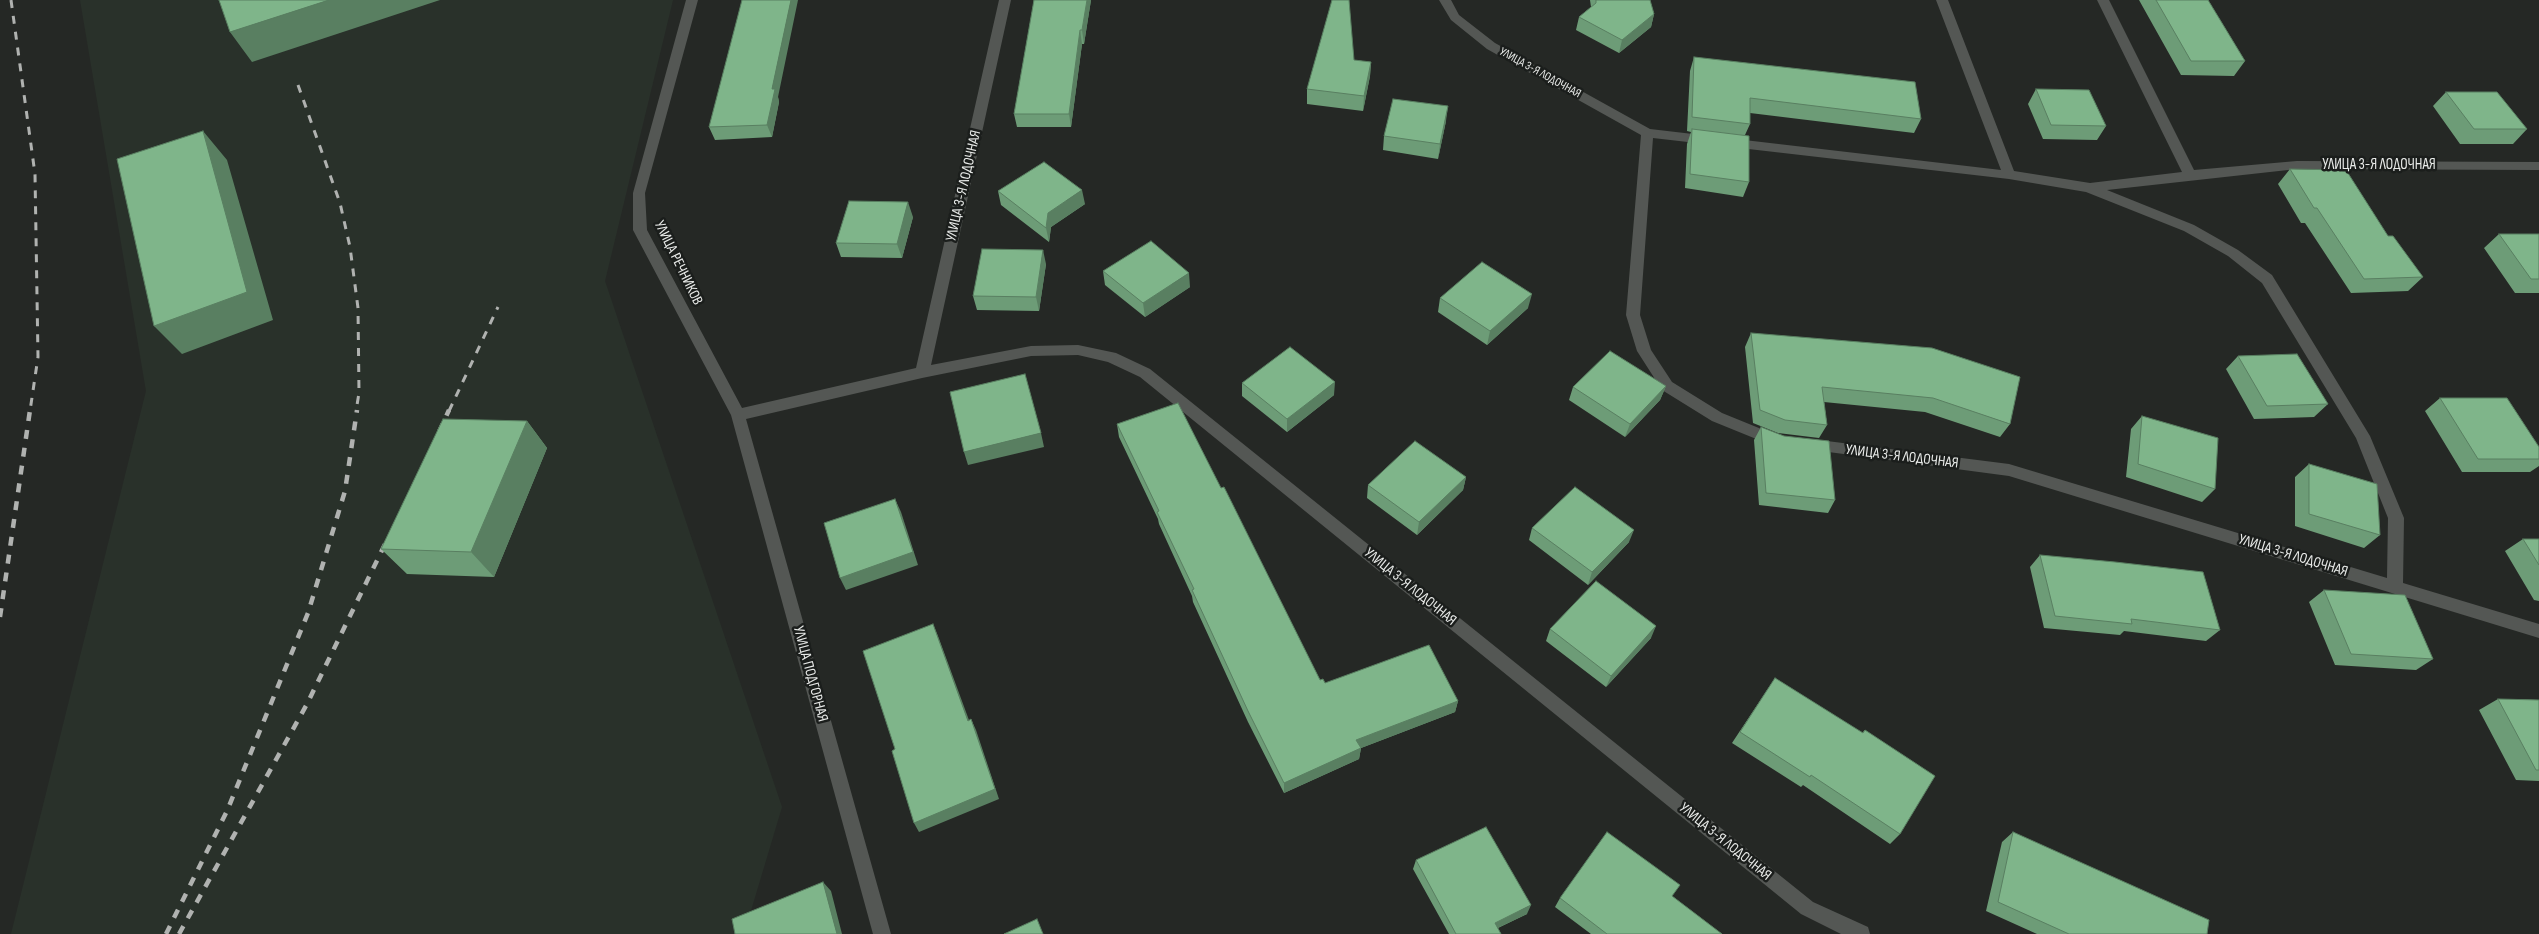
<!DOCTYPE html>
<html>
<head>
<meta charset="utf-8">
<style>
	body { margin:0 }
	canvas { display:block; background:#252825 }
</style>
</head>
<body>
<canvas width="2539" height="934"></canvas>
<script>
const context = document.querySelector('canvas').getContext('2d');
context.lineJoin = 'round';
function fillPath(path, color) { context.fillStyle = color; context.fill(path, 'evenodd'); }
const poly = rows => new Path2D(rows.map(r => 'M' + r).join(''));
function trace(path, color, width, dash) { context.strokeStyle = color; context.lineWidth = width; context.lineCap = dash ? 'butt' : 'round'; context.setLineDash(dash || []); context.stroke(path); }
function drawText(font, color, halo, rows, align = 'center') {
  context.font = font + ' "Sofia Sans Condensed",sans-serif'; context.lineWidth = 5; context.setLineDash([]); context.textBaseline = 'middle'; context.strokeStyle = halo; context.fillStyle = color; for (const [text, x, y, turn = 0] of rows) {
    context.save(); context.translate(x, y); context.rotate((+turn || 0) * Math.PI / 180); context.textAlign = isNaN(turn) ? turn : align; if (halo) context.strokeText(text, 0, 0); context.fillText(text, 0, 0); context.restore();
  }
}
const built = poly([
	[80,0,673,0,605,281,782,807,744,934,11,934,146,391]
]);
const minor = poly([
	[686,0,698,0,645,193,647,230,742,408,916,368,999,0,1011,0,931,365,1031,346,1078,345,1116,353,1150,369,1813,902,1868,927,1870,934,1841,934,1801,914,1140,377,1108,362,1078,355,1031,356,922,378,746,419,891,934,873,934,731,415,633,230,633,193,686,0],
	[1439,0,1451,0,1459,15,1495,43,1650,129,2001,170,1936,0,1948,0,2014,171,2090,183,2182,172,2097,0,2109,0,2194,170,2297,161,2539,162,2539,170,2297,169,2107,190,2194,225,2238,250,2272,275,2370,436,2404,518,2403,583,2539,624,2539,638,2009,476,1806,449,1804,445,1806,441,1811,439,2009,464,2387,578,2388,518,2356,438,2262,283,2228,256,2184,231,2086,192,2009,179,1653,138,1640,315,1651,350,1672,382,1722,413,1781,437,1783,441,1781,445,1776,447,1712,421,1662,390,1637,351,1626,315,1641,135,1487,49,1451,20,1439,0]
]);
const railFar1 = poly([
	[11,0,35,174,38,357,30,411],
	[298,85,340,203,350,247,358,308,359,393,356,411],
	[449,411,498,307]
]);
const rail = poly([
	[439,432,449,410],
	[0,617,30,410],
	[166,934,227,811,308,613,345,491,357,410],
	[179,934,307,704,388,538]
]);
const wall = poly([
	[1034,0,1091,0,1084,44,1082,44,1071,127,1017,127,1014,114],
	[1590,0,1650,0,1654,14,1651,27,1619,53,1576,30,1579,17,1591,7],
	[2139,0,2208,0,2245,61,2234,76,2181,75],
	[1694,57,1921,119,1914,133,1750,113,1750,124,1745,135,1749,182,1743,197,1685,188,1687,144,1691,132,1687,131,1690,71],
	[1354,60,1371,62,1370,76,1363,111,1307,104,1307,89],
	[2036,89,2106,126,2097,140,2043,139,2028,104],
	[2446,92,2527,129,2513,144,2460,144,2433,106],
	[778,97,779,102,772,137,715,140,709,127],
	[1446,121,1438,159,1383,150,1384,136],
	[2290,169,2388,236,2423,277,2408,291,2351,293,2305,223,2301,223,2278,184],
	[998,191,1085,204,1051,227,1049,242,1001,205],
	[913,217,902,258,841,257,836,243],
	[2499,234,2539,234,2539,293,2515,293,2484,248],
	[1046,264,1039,311,977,310,973,296],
	[1103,271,1190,287,1145,317,1105,285],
	[1440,298,1528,308,1487,345,1438,312],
	[1751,333,2010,424,2000,437,1925,412,1824,402,1827,425,1819,438,1778,433,1753,423,1745,347],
	[2238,356,2328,404,2314,417,2254,419,2226,369],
	[1242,383,1334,395,1287,432,1242,396],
	[1666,386,1660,400,1625,437,1569,400,1573,387],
	[2440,398,2539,447,2539,466,2530,472,2462,472,2425,411],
	[2142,416,2215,489,2202,502,2126,477,2131,429],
	[527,421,547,448,494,577,407,574,381,549],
	[1117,424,1221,488,1320,680,1325,683,1458,701,1455,712,1361,748,1359,759,1284,793,1248,722,1193,602,1192,596,1159,524,1158,519,1119,437],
	[1761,427,1835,500,1828,513,1759,505,1754,440],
	[2309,464,2380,535,2364,548,2295,526,2295,477],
	[1466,477,1463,490,1417,535,1367,498,1368,485],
	[1532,528,1629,542,1588,585,1529,540],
	[2523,539,2539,539,2539,601,2534,600,2505,551],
	[2040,555,2220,630,2206,641,2124,631,2120,635,2044,628,2030,567],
	[2324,590,2433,659,2416,670,2335,665,2309,602],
	[1550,629,1651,638,1606,687,1546,641],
	[1775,678,1862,733,1865,730,1900,834,1890,844,1803,785,1801,787,1732,743],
	[2498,699,2539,700,2539,781,2516,780,2479,710],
	[2013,832,2207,934,2037,934,1986,911,2002,842],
	[1416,860,1527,914,1498,928,1501,934,1449,934,1413,869],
	[1672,896,1722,934,1591,934,1555,907,1560,898]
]);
const shadedWall = poly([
	[329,0,440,0,252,62,230,32],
	[791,0,798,0,778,97,779,102,772,137,767,125,772,89],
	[1087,0,1091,0,1084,44,1082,30],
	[1654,14,1651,27,1619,53,1622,40],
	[1080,30,1082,44,1071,127,1069,114],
	[1371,62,1370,76,1363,111,1364,96],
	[1448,106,1446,121,1438,159,1440,144],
	[203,131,227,160,273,320,182,354,154,326],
	[1082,190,1085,204,1051,227,1049,242,1046,228,1048,213],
	[908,202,913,217,902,258,897,244],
	[1043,250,1046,264,1039,311,1036,297],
	[1189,273,1190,287,1145,317,1143,303],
	[1532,294,1528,308,1487,345,1490,331],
	[1335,382,1334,395,1287,432,1287,419],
	[1666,386,1660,400,1625,437,1630,424],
	[527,421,547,448,494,577,471,552],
	[1041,433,1044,447,968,465,964,452],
	[1466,477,1463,490,1417,535,1419,522],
	[895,499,901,512,918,565,846,590,840,578],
	[1634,530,1629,542,1588,585,1592,572],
	[933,624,938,636,973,731,968,721],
	[1656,626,1651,638,1606,687,1611,676],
	[1458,701,1455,712,1361,748,1359,759,1284,793,1284,783,1356,740],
	[971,719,976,730,999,799,919,832,914,823],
	[823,882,831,891,842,934,837,934],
	[1531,905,1527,914,1491,931,1495,923]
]);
const building = poly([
	[219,0,329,0,230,32,219,0],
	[742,0,791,0,772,89,775,89,767,125,709,127,742,0],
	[1034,0,1087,0,1082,30,1080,30,1069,114,1014,114,1034,0],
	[1332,0,1349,0,1354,60,1371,62,1364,96,1307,89,1332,0],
	[1596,0,1650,0,1654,14,1622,40,1579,17,1596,3,1596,0],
	[2156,0,2208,0,2245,61,2191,61,2156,0],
	[1694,57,1915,82,1921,119,1750,98,1750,124,1692,117,1694,57],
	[2036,89,2089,90,2106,126,2051,125,2036,89],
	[2446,92,2497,92,2527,129,2474,129,2446,92],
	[1393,99,1448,106,1440,144,1384,136,1393,99],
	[1692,129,1749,136,1749,182,1690,174,1692,129],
	[203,131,247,292,154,326,117,159,203,131],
	[1044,162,1082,190,1048,213,1046,228,998,191,1044,162],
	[2290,169,2346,170,2388,236,2393,236,2423,277,2364,279,2317,208,2314,208,2290,169],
	[849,201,908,202,897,244,836,243,849,201],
	[2499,234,2539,234,2539,279,2531,279,2499,234],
	[1151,241,1189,273,1143,303,1103,271,1151,241],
	[982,249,1043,250,1036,297,973,296,982,249],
	[1482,262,1532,294,1490,331,1440,298,1482,262],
	[1751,333,1932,348,2020,377,2010,424,1933,398,1822,387,1827,425,1785,420,1760,410,1751,333],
	[1290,347,1335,382,1287,419,1242,383,1290,347],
	[1610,351,1666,386,1630,424,1573,387,1610,351],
	[2297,354,2328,404,2267,406,2238,356,2297,354],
	[1025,374,1041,433,964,452,950,392,1025,374],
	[2440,398,2507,398,2539,447,2539,459,2478,459,2440,398],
	[1178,403,1221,488,1224,487,1320,680,1323,679,1325,683,1429,645,1458,701,1356,740,1361,748,1284,783,1248,711,1192,590,1194,589,1157,512,1159,511,1117,424,1178,403],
	[2142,416,2218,438,2215,489,2138,464,2142,416],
	[443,419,527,421,471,552,381,549,443,419],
	[1761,427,1784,436,1829,441,1835,500,1766,493,1761,427],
	[1415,441,1466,477,1419,522,1368,485,1415,441],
	[2309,464,2377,484,2380,535,2309,514,2309,464],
	[1575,487,1634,530,1592,572,1532,528,1575,487],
	[895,499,913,552,840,578,824,523,895,499],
	[2523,539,2539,539,2539,565,2523,539],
	[2040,555,2115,562,2203,572,2220,630,2131,619,2132,624,2055,616,2040,555],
	[1596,581,1656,626,1611,676,1550,629,1596,581],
	[2324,590,2405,595,2433,659,2351,654,2324,590],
	[933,624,968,721,971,719,995,789,914,823,892,751,895,749,863,651,933,624],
	[1775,678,1863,733,1865,730,1935,776,1900,834,1811,775,1810,777,1740,732,1775,678],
	[2498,699,2539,700,2539,770,2536,770,2498,699],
	[1486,827,1531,905,1495,923,1501,934,1456,934,1416,860,1486,827],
	[1607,832,1680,885,1672,896,1722,934,1607,934,1560,898,1607,832],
	[2013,832,2209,920,2207,934,2069,934,1998,902,2013,832],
	[823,882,837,934,735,934,732,919,823,882],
	[1037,919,1043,934,1004,934,1037,919]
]);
const farStreetnames = [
	["УЛИЦА 3-Я ЛОДОЧНАЯ",1540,73,29]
];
const streetNames = [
	["УЛИЦА 3-Я ЛОДОЧНАЯ",2379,165],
	["УЛИЦА 3-Я ЛОДОЧНАЯ",964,186,-77],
	["УЛИЦА РЕЧНИКОВ",678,263,64],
	["УЛИЦА 3-Я ЛОДОЧНАЯ",1902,457,7],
	["УЛИЦА 3-Я ЛОДОЧНАЯ",2293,556,17],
	["УЛИЦА 3-Я ЛОДОЧНАЯ",1410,587,39],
	["УЛИЦА ПОДГОРНАЯ",810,674,75],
	["УЛИЦА 3-Я ЛОДОЧНАЯ",1725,842,39]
];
fillPath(built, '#29312a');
fillPath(minor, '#545754');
trace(railFar1, '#b0b2b0', 3, [8, 8]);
trace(rail, '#b0b2b0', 4.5, [9, 9]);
fillPath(wall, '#6d9c77');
fillPath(shadedWall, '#597f61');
fillPath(building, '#7fb58a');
trace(building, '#597f61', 1);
drawText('12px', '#e9ebe9', '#1b1e1c', farStreetnames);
drawText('15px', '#e9ebe9', '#1b1e1c', streetNames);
</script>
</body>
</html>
